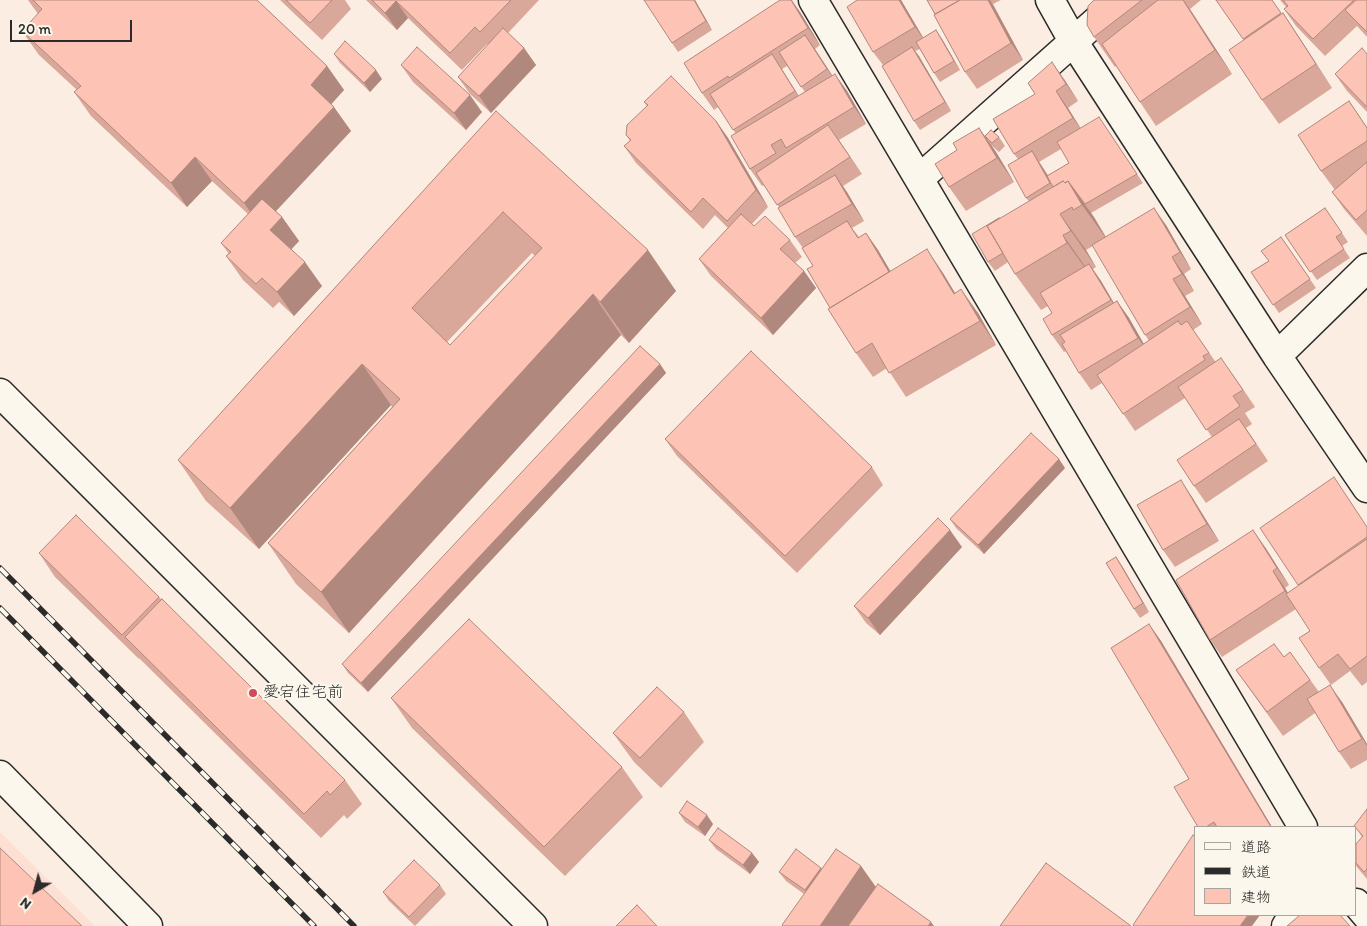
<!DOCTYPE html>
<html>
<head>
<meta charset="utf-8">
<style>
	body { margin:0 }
	#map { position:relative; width:1367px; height:926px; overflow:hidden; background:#fbede1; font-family:Itim,"Klee One",sans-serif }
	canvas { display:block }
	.legend { position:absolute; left:1194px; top:826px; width:162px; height:90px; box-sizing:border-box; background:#fbf7ec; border:1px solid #a8a59f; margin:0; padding:6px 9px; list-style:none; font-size:15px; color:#2b2b2b }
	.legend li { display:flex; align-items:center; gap:10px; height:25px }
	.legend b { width:25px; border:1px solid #a8a59f }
	.north { position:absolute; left:10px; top:866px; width:50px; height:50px; -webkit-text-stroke:4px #fbf7ec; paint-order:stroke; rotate:217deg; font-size:14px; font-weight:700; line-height:20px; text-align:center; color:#2b2b2b }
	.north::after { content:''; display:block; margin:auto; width:18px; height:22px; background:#2b2b2b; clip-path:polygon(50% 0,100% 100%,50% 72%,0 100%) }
	.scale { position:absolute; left:10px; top:20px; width:122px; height:22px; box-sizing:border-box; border:2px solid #2b2b2b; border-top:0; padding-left:6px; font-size:15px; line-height:18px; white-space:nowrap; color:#2b2b2b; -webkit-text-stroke:4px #fbf7ec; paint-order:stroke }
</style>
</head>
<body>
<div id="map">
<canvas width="1367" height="926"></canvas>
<ul class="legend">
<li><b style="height:6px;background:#fbf7ec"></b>道路</li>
<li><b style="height:6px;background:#2b2b2b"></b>鉄道</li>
<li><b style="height:14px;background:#fdc3b4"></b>建物</li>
</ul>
<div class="north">N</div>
<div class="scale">20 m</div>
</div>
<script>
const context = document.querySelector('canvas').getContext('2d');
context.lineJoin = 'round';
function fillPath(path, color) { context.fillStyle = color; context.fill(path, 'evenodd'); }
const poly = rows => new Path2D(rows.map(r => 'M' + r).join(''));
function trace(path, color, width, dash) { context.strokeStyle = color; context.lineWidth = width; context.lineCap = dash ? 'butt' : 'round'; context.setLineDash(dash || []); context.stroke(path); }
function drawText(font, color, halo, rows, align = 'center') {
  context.font = font + ' Itim,"Klee One",sans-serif'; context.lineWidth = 4.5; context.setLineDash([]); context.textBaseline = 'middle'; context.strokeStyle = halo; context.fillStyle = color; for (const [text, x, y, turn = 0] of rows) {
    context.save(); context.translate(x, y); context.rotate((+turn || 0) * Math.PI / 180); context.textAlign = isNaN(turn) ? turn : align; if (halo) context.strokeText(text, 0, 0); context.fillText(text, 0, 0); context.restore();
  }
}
const built = poly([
	[0,832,95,926,0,926]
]);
const minor = poly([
	[813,0,1303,827],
	[1050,0,1073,41,1277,356,1367,488],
	[919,179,1120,0],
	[1277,356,1367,268],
	[0,393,533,926],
	[0,775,148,926],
	[1356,903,1367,916],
	[1286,926,1294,915]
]);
const rail = poly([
	[0,568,354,926],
	[0,608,314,926]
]);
const wall = poly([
	[28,0,257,0,327,66,344,90,331,104,351,131,276,211,282,217,299,241,291,249,322,286,294,316,279,302,273,308,243,280,226,256,229,254,221,243,248,214,212,181,187,207,91,116,74,92,77,90,39,55,22,31,38,14],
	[280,0,345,0,351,9,322,40],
	[366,0,539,0,508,33,524,48,536,65,491,113,470,94,458,77,488,45,487,44,462,70,408,18,397,30],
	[695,0,712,30,678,52,672,43],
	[780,0,792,0,800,12,820,45,815,49,832,75,847,91,866,124,839,140,862,174,843,186,864,221,852,228,859,237,866,233,878,250,890,271,943,273,955,293,978,313,996,345,906,397,887,368,873,377,856,353,830,308,813,266,803,248,795,237,779,207,764,185,762,186,750,169,736,134,718,107,714,110,702,93],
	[787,66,805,92,799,96,782,69],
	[857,0,901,0,923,38,936,30,942,39,960,70,940,82,934,73,920,49,915,51,951,111,920,130,914,121,883,65,873,52],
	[927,0,1001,0,993,4,1023,60,977,89,965,72],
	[1094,0,1201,0,1190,9,1232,74,1156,126,1116,66,1115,67,1094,37],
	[1272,0,1281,14,1283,13,1299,37,1332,88,1279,124,1262,100,1243,40],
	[1280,0,1367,0,1367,37,1357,26,1325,56,1296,26,1284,9,1286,7],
	[334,54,382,79,370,92,340,63],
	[1367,54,1367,112,1347,91,1335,74],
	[401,65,482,112,466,130,413,82],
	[1064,79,1078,101,1068,108,1080,128,1105,126,1143,183,1091,213,1106,237,1166,225,1191,269,1184,274,1194,291,1185,296,1202,324,1193,330,1215,361,1233,375,1255,407,1245,413,1252,424,1246,428,1268,461,1206,503,1194,486,1212,437,1185,398,1135,431,1102,383,1091,390,1079,373,1066,351,1064,352,1052,335,1052,313,1048,306,1041,310,1015,274,1008,262,995,271,988,262,1029,201,1026,198,1018,159,1014,154],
	[1061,149,1069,163,1048,175,1039,162],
	[1093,246,1149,341,1144,344,1129,318,1117,301,1114,303,1101,281,1093,269,1096,267,1086,250],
	[1349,101,1367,127,1367,236,1344,209,1332,192,1335,190,1321,171],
	[644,102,716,121,728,138,768,207,752,224,754,226,790,240,802,257,795,263,804,271,816,288,773,335,711,276,699,259,728,228,715,215,703,229,636,163,624,146,630,141,626,135,647,106],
	[496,111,676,291,629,343,621,335,349,633,296,584,268,543,392,407,391,405,259,549,206,501,178,460],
	[532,253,535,256,450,345,447,342],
	[979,128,996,152,1014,182,966,211,949,187,957,150],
	[985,136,999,137,1005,146,999,152,991,145],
	[1325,208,1348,242,1342,246,1350,258,1317,280,1285,235],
	[1281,237,1316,288,1279,313,1251,272,1268,261],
	[660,364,666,373,368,692,348,673,342,664],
	[665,439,872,467,883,485,797,573,677,456],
	[1065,468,984,554,956,528,950,519],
	[1192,497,1219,541,1175,567,1163,550],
	[1367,527,1367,682,1362,686,1350,671,1331,685,1319,668,1310,631,1296,609,1222,657,1210,640,1265,547,1289,585,1285,588,1288,593,1298,586],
	[962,547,880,635,866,623,854,606],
	[39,553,159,597,345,780,362,804,347,819,344,815,321,838,142,661,139,658,139,659,55,577],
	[1116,557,1122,566,1149,612,1140,618,1134,609],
	[1149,624,1161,641,1272,827,1198,827,1189,779],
	[1290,652,1319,692,1342,702,1367,744,1367,760,1351,769,1339,752,1315,713,1283,736,1236,670,1284,657],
	[391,698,622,767,643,797,565,876,412,728],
	[684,712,704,742,661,788,634,762,613,733],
	[1367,809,1367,879,1356,866,1356,844,1362,837,1356,828],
	[679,813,713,824,705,836,685,822],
	[709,840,752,853,759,862,750,874,716,849],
	[861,866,876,887,804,894,786,881,779,872,821,868,822,869],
	[440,885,446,894,415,926,389,901,383,892]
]);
const shadedWall = poly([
	[694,0,695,0,712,30,706,21],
	[791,0,800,12,820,45,808,28],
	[899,0,901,0,927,44,915,27],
	[988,0,990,0,993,5,1023,60,1011,43],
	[1183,0,1191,11,1232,74,1215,50],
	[396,1,408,18,397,30,385,13],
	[1283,13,1299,37,1332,88,1316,64],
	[936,30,942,39,960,70,954,61],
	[805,35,817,52,839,86,827,69],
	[912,47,919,56,951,111,945,102],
	[524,48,536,65,491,113,479,96],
	[772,54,783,71,806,108,795,91],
	[1052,62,1064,79,1078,101,1066,84],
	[327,66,344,90,327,109,311,85],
	[376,70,382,79,370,92,364,83],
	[835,74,847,91,866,124,854,107],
	[1056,91,1068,108,1085,135,1073,118],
	[470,95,482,112,466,130,454,113],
	[334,107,351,131,261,227,244,203],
	[716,121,728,138,768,207,756,190],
	[828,125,840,142,862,174,850,157],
	[979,128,996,152,1014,182,997,158],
	[1032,151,1043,168,1062,200,1050,183],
	[195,157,212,181,187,207,171,183],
	[835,175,847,192,864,221,852,204],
	[1068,181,1094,217,1108,241,1082,205],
	[1154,208,1166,225,1191,269,1180,252],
	[1060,214,1086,250,1096,267,1071,231],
	[282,217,299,241,287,254,270,230],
	[866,233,878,250,905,296,893,279],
	[1063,235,1089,272,1093,279,1067,243],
	[927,249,943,273,970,318,954,294],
	[648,250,676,291,629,343,600,302],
	[1172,257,1184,274,1194,291,1182,274],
	[305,262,322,286,294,316,277,292],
	[1089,264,1101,281,1122,317,1111,300],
	[804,271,816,288,773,335,761,318],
	[1173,279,1185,296,1202,324,1190,307],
	[961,289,978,313,996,345,980,321],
	[593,294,621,335,349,633,321,592],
	[1117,301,1129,318,1150,355,1138,338],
	[1221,358,1233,375,1255,407,1243,390],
	[362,364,391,405,259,549,230,508],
	[660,364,666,373,368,692,361,683],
	[1059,459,1065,468,984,554,978,545],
	[1181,480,1192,497,1219,541,1207,524],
	[950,530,962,547,880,635,868,618],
	[1253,530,1265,547,1289,585,1277,568],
	[1116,557,1122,566,1149,612,1143,603],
	[1273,571,1285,588,1297,608,1285,591],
	[1149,624,1161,641,1272,827,1271,827],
	[1330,685,1342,702,1367,744,1367,746],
	[707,815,713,824,705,836,698,827],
	[752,853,759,862,750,874,743,865],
	[861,866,882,896,861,926,820,926],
	[821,868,828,877,811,899,805,890],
	[1248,915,1260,915,1252,926,1240,926],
	[931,922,934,926,928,926]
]);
const building = poly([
	[33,0,257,0,327,66,311,85,334,107,244,203,195,157,171,183,74,92,81,86,22,31,42,9,33,0],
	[286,0,332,0,310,23,286,0],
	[372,0,511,0,480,32,475,27,450,53,396,1,385,13,372,0],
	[644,0,694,0,706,21,672,43,644,0],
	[780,0,791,0,808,28,729,78,728,76,702,93,684,63,780,0],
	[857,0,899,0,915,27,873,52,847,7,857,0],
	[927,0,960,0,935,14,927,0],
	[960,0,988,0,1011,43,965,72,934,15,960,0],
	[1094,0,1142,0,1094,37,1087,25,1088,6,1094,0],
	[1158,0,1183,0,1215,50,1140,102,1102,44,1158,0],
	[1216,0,1272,0,1281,13,1243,39,1216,0],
	[1283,0,1354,0,1313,39,1284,9,1288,6,1283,0],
	[1356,0,1367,0,1367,32,1345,10,1356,0],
	[1283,13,1316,64,1262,100,1229,50,1283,13],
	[503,28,524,48,479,96,458,77,503,28],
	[936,30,954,61,934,73,916,42,936,30],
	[805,35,827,69,801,87,779,52,805,35],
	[345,41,376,70,364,83,334,54,345,41],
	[417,47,470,95,454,113,401,65,417,47],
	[912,47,945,102,914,121,882,66,912,47],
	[1362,48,1367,54,1367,107,1335,74,1362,48],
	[772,54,795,91,733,130,710,94,772,54],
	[1052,62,1066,84,1056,91,1073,118,1014,154,993,119,1035,94,1028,83,1052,62],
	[835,74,854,107,786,148,781,139,771,145,776,153,750,169,731,136,835,74],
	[671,76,716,121,756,190,727,221,703,198,691,212,624,146,631,140,626,135,627,125,648,105,644,102,671,76],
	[1349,101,1367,128,1367,141,1321,171,1298,135,1349,101],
	[496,111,648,250,600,302,593,294,321,592,268,543,400,399,362,364,230,508,178,460,496,111],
	[503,212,542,248,450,345,412,308,503,212],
	[1099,117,1137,174,1085,204,1068,181,1065,183,1063,181,1053,187,1047,176,1069,163,1057,142,1099,117],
	[828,125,850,157,777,205,756,173,828,125],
	[979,128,997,158,949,187,935,164,957,150,953,143,979,128],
	[991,130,999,137,992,143,985,136,991,130],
	[1032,151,1050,183,1026,198,1008,165,1032,151],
	[1367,162,1367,210,1356,220,1332,192,1367,162],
	[835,175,852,204,795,237,778,208,835,175],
	[1063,181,1065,183,1068,181,1082,205,1073,210,1072,207,1060,214,1071,231,1063,235,1067,243,1015,274,987,226,1063,181],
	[262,199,282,217,270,230,305,262,277,292,262,278,256,284,226,256,231,252,221,243,262,199],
	[1154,208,1180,252,1172,257,1182,274,1173,279,1190,307,1145,335,1092,245,1154,208],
	[1325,208,1342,233,1336,237,1344,249,1310,272,1285,235,1325,208],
	[741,214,754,226,765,216,790,240,780,249,804,271,761,318,699,259,741,214],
	[999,218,987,226,1003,253,988,262,972,234,999,218],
	[847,221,858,238,866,233,889,272,830,308,807,269,813,266,802,248,847,221],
	[1281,237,1310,279,1273,305,1251,272,1269,261,1261,251,1281,237],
	[927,249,954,294,961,289,980,321,889,373,872,343,856,353,828,309,927,249],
	[1089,264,1111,300,1052,335,1043,319,1052,313,1040,293,1089,264],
	[1117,301,1138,338,1079,373,1062,344,1065,342,1060,335,1117,301],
	[1178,321,1181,325,1187,321,1209,353,1203,356,1205,360,1123,414,1097,375,1178,321],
	[640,346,660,364,361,683,342,664,640,346],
	[751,351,872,467,785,556,665,439,751,351],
	[1221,358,1243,390,1233,396,1240,406,1206,430,1178,387,1221,358],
	[1239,419,1256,444,1194,486,1177,460,1239,419],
	[1031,433,1059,459,978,545,950,519,1031,433],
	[1334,477,1367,527,1367,537,1298,585,1260,528,1334,477],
	[1181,480,1207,524,1163,550,1137,505,1181,480],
	[76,515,159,597,122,635,39,553,76,515],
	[938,518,950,530,868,618,854,606,938,518],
	[1253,530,1277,568,1273,571,1285,591,1210,640,1176,580,1253,530],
	[1367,539,1367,656,1350,669,1338,654,1319,668,1299,638,1310,631,1286,594,1367,539],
	[1116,557,1143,603,1134,609,1106,563,1116,557],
	[162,599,345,780,330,795,327,791,304,814,125,637,162,599],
	[469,619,622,767,544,847,391,698,469,619],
	[1149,624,1271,827,1217,827,1214,822,1206,827,1198,827,1174,787,1189,779,1111,648,1149,624],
	[1274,644,1284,657,1290,652,1310,680,1267,712,1236,670,1274,644],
	[1330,685,1362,739,1339,752,1307,699,1330,685],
	[657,687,684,712,640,758,613,733,657,687],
	[687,801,707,815,698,827,679,813,687,801],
	[1367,809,1367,869,1364,872,1356,863,1356,844,1363,836,1354,826,1367,809],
	[718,828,752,853,743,865,709,840,718,828],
	[1193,835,1196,837,1196,915,1248,915,1240,926,1134,926,1133,925,1193,835],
	[0,848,82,926,0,926,0,848],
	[796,849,821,868,805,890,779,872,796,849],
	[836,849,861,866,820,926,783,926,782,925,836,849],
	[414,860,440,885,409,917,383,892,414,860],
	[1046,863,1131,926,1000,926,1046,863],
	[878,884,931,922,928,926,848,926,878,884],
	[637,905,657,926,616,926,637,905],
	[1300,915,1340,915,1350,926,1287,926,1300,915]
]);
const markers = [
	[253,693,5,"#d1495b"]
];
const poiNames = [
	["愛宕住宅前",263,693]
];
fillPath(built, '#fce0d4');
trace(minor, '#2b2b2b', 31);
trace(minor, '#fbf7ec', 28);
trace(rail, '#2b2b2b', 5.5);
trace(rail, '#fbf7ec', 4, [11]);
fillPath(wall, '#daa89b');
fillPath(shadedWall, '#b1887e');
fillPath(building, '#fdc3b4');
trace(building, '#b1887e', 1);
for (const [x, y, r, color] of markers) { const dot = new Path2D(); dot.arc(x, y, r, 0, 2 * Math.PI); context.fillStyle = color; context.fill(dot); trace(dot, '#fbf7ec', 2); }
drawText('16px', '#2b2b2b', '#fbf7ec', poiNames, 'left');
</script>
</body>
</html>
